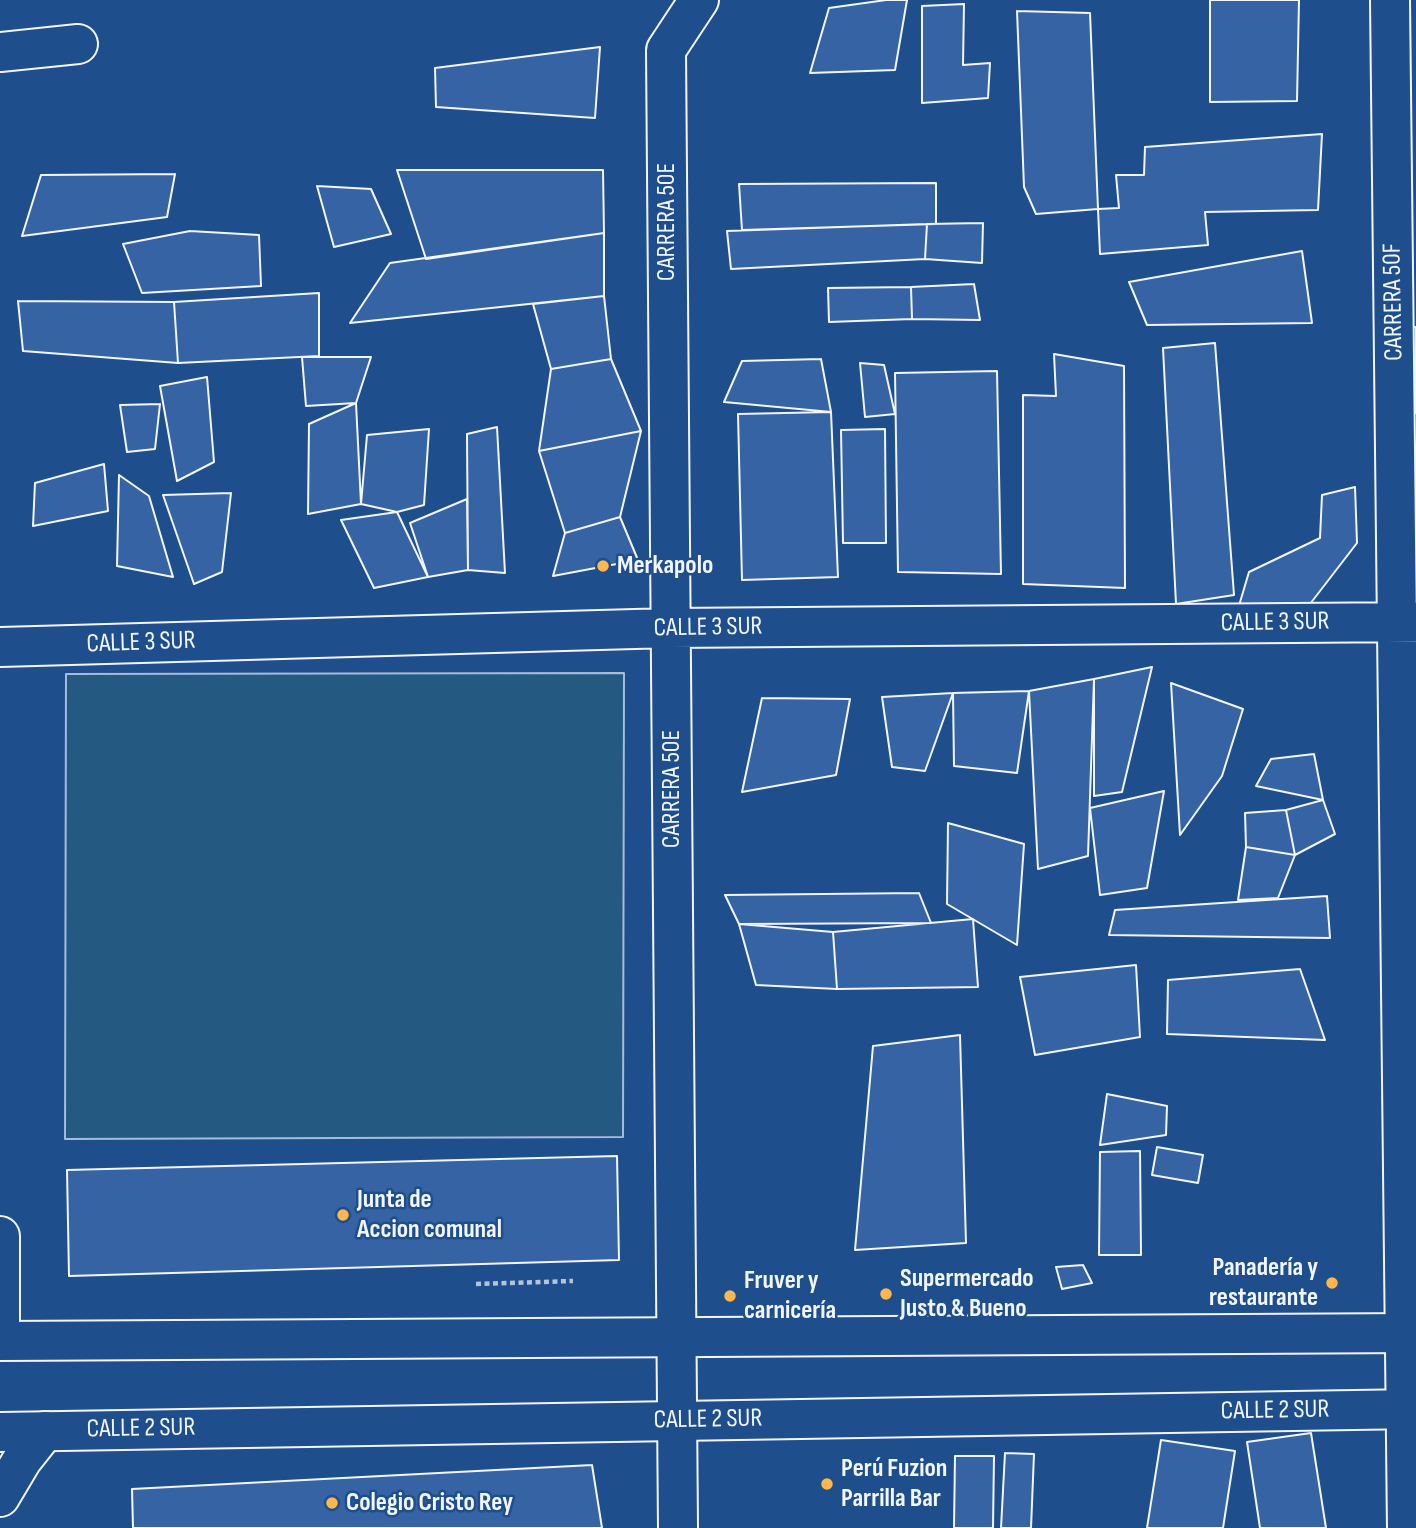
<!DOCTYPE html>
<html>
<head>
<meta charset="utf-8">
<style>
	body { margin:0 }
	canvas { display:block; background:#1f4e8c }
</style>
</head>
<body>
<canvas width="1416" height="1528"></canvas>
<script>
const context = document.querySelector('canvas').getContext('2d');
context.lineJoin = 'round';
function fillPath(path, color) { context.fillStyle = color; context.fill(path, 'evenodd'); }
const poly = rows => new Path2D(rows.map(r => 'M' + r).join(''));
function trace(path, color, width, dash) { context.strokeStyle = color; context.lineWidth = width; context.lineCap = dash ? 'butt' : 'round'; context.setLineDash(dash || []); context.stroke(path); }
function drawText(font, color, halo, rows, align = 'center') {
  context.font = font + ' "Sofia Sans Condensed",sans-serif'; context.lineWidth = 5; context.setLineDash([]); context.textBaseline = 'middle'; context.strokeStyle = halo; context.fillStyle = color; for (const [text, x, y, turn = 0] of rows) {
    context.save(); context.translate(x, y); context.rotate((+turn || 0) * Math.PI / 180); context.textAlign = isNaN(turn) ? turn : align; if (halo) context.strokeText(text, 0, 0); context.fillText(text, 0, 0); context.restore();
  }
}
const green = poly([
	[624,673,623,1137,65,1139,66,674,624,673]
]);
const building = poly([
	[886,0,907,0,895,70,810,73,829,8,886,0],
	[1210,0,1299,0,1297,101,1210,102,1210,0],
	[964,4,963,65,990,63,988,98,922,103,922,6,964,4],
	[1017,11,1090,13,1098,209,1036,214,1024,187,1017,11],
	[600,47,595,118,436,107,435,68,600,47],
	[1322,134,1318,210,1205,212,1208,245,1100,254,1098,209,1119,208,1116,175,1144,175,1145,147,1322,134],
	[397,170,603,170,604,233,426,259,397,170],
	[175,174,167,217,22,236,41,175,175,174],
	[936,183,936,224,742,230,739,184,936,183],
	[317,186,371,189,391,234,334,247,317,186],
	[983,223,982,263,925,259,927,224,983,223],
	[927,224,925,259,731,269,727,231,927,224],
	[190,231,259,235,261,286,142,293,123,244,190,231],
	[604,233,604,296,350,323,390,263,604,233],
	[1302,251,1312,323,1147,325,1129,282,1302,251],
	[974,284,980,320,912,319,911,287,974,284],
	[911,287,912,319,829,322,828,288,911,287],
	[319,293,319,356,178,363,174,302,319,293],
	[604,296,611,359,551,369,533,304,604,296],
	[18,301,174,302,178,363,23,351,18,301],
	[1416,327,1416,413,1413,413,1415,376,1408,328,1416,327],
	[1215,343,1234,595,1176,604,1163,348,1215,343],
	[1054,354,1124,366,1125,588,1023,584,1023,395,1056,396,1054,354],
	[302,357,371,357,356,403,306,406,302,357],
	[611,359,641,431,539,451,551,369,611,359],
	[821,359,831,412,724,402,742,361,821,359],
	[860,363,884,365,895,414,865,417,860,363],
	[997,371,1001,574,898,572,895,373,997,371],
	[207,377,214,462,177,481,160,386,207,377],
	[356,403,361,504,308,514,309,424,356,403],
	[160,404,155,449,127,452,120,405,160,404],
	[831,412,838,577,742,580,738,414,831,412],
	[497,427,505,573,468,570,467,434,497,427],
	[429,429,424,505,397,512,361,504,367,435,429,429],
	[885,429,886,543,843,543,841,430,885,429],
	[641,431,620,517,565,533,539,451,641,431],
	[104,464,108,511,33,526,35,483,104,464],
	[119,475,149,496,173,577,117,566,119,475],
	[1355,487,1357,543,1310,604,1238,609,1249,572,1320,538,1322,495,1355,487],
	[231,493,222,572,194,584,163,495,231,493],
	[467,499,468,570,428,577,410,523,467,499],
	[397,512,428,577,374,588,341,520,397,512],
	[620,517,638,560,553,576,565,533,620,517],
	[1152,667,1122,792,1094,796,1094,679,1152,667],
	[1094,679,1088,856,1038,869,1029,691,1094,679],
	[1171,683,1243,709,1222,776,1180,835,1171,683],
	[1029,691,1017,773,954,766,953,693,1029,691],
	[953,693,925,771,892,767,882,697,953,693],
	[762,698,850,699,836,775,742,792,762,698],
	[1314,754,1323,800,1256,786,1271,759,1314,754],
	[1164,791,1147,888,1100,895,1090,808,1164,791],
	[1323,800,1335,834,1295,855,1286,810,1323,800],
	[1286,810,1295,855,1246,847,1245,813,1286,810],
	[948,823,1024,844,1017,945,947,904,948,823],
	[1246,847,1295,855,1278,898,1238,900,1246,847],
	[919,893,931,923,739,924,725,895,919,893],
	[1327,896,1330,938,1109,935,1115,910,1327,896],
	[973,919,978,987,837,989,833,932,973,919],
	[739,924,833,932,837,989,756,985,739,924],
	[1136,965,1140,1037,1035,1055,1020,977,1136,965],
	[1300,969,1325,1040,1167,1034,1168,980,1300,969],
	[960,1035,966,1243,855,1250,873,1046,960,1035],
	[1107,1094,1167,1106,1166,1135,1100,1145,1107,1094],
	[1157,1147,1203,1155,1198,1183,1152,1175,1157,1147],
	[1140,1151,1141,1255,1099,1255,1100,1152,1140,1151],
	[617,1156,619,1260,69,1276,67,1170,617,1156],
	[1083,1265,1092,1283,1062,1289,1056,1267,1083,1265],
	[1311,1433,1326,1528,1260,1528,1247,1442,1311,1433],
	[1161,1440,1235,1451,1223,1528,1147,1528,1161,1440],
	[1005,1453,1034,1454,1031,1528,1001,1528,1005,1453],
	[955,1456,994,1456,993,1528,954,1528,955,1456],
	[592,1465,602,1528,133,1528,132,1489,592,1465]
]);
const path = poly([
	[476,1284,573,1281]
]);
const street = poly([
	[1390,0,1407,1528],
	[0,52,78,44],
	[0,647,670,628,1416,622],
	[0,1236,0,1341],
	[0,1497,22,1460,45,1431],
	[678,1528,666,50,699,0]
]);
const secondary = poly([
	[0,1341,1416,1333],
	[0,1432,1416,1409]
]);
const markers = [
	[603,566,7,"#ffb74d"],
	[343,1215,7,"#ffb74d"],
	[1332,1283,7,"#ffb74d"],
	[886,1294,7,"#ffb74d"],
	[730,1296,7,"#ffb74d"],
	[827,1484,7,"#ffb74d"],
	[332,1503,7,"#ffb74d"]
];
const streetNames = [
	["CARRERA 50E",667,222,-90],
	["CARRERA 50F",1394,302,-91],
	["CALLE 3 SUR",1275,623,-1],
	["CALLE 3 SUR",708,628,-1],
	["CALLE 3 SUR",141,643,-2],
	["CARRERA 50E",672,789,-90],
	["CALLE 2 SUR",1275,1411,-1],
	["CALLE 2 SUR",708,1420,-1],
	["CALLE 2 SUR",141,1429,-1]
];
const poiNames = [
	["Merkapolo",617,566],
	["Junta de",357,1200],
	["Accion comunal",357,1230],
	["Panadería y",1318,1268,"right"],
	["restaurante",1318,1298,"right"],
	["Supermercado",900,1279],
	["Justo & Bueno",900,1309],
	["Fruver y",744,1281],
	["carnicería",744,1311],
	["Perú Fuzion",841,1469],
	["Parrilla Bar",841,1499],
	["Colegio Cristo Rey",346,1503]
];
fillPath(green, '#245a82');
trace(green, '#a8bbd7', 2);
fillPath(building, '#3563a3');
trace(building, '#f2f6ff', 2);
trace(street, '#f2f6ff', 42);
trace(secondary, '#f2f6ff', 42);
trace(path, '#b3c4dc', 4.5, [5, 3.5]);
trace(street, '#1f4e8c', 38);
trace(secondary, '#1f4e8c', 38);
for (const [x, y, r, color] of markers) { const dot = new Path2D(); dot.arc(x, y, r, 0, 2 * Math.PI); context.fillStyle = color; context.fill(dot); trace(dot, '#1f4e8c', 2.5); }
drawText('26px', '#f2f6ff', '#1f4e8c', streetNames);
drawText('bold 26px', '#f2f6ff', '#1f4e8c', poiNames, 'left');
</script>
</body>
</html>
